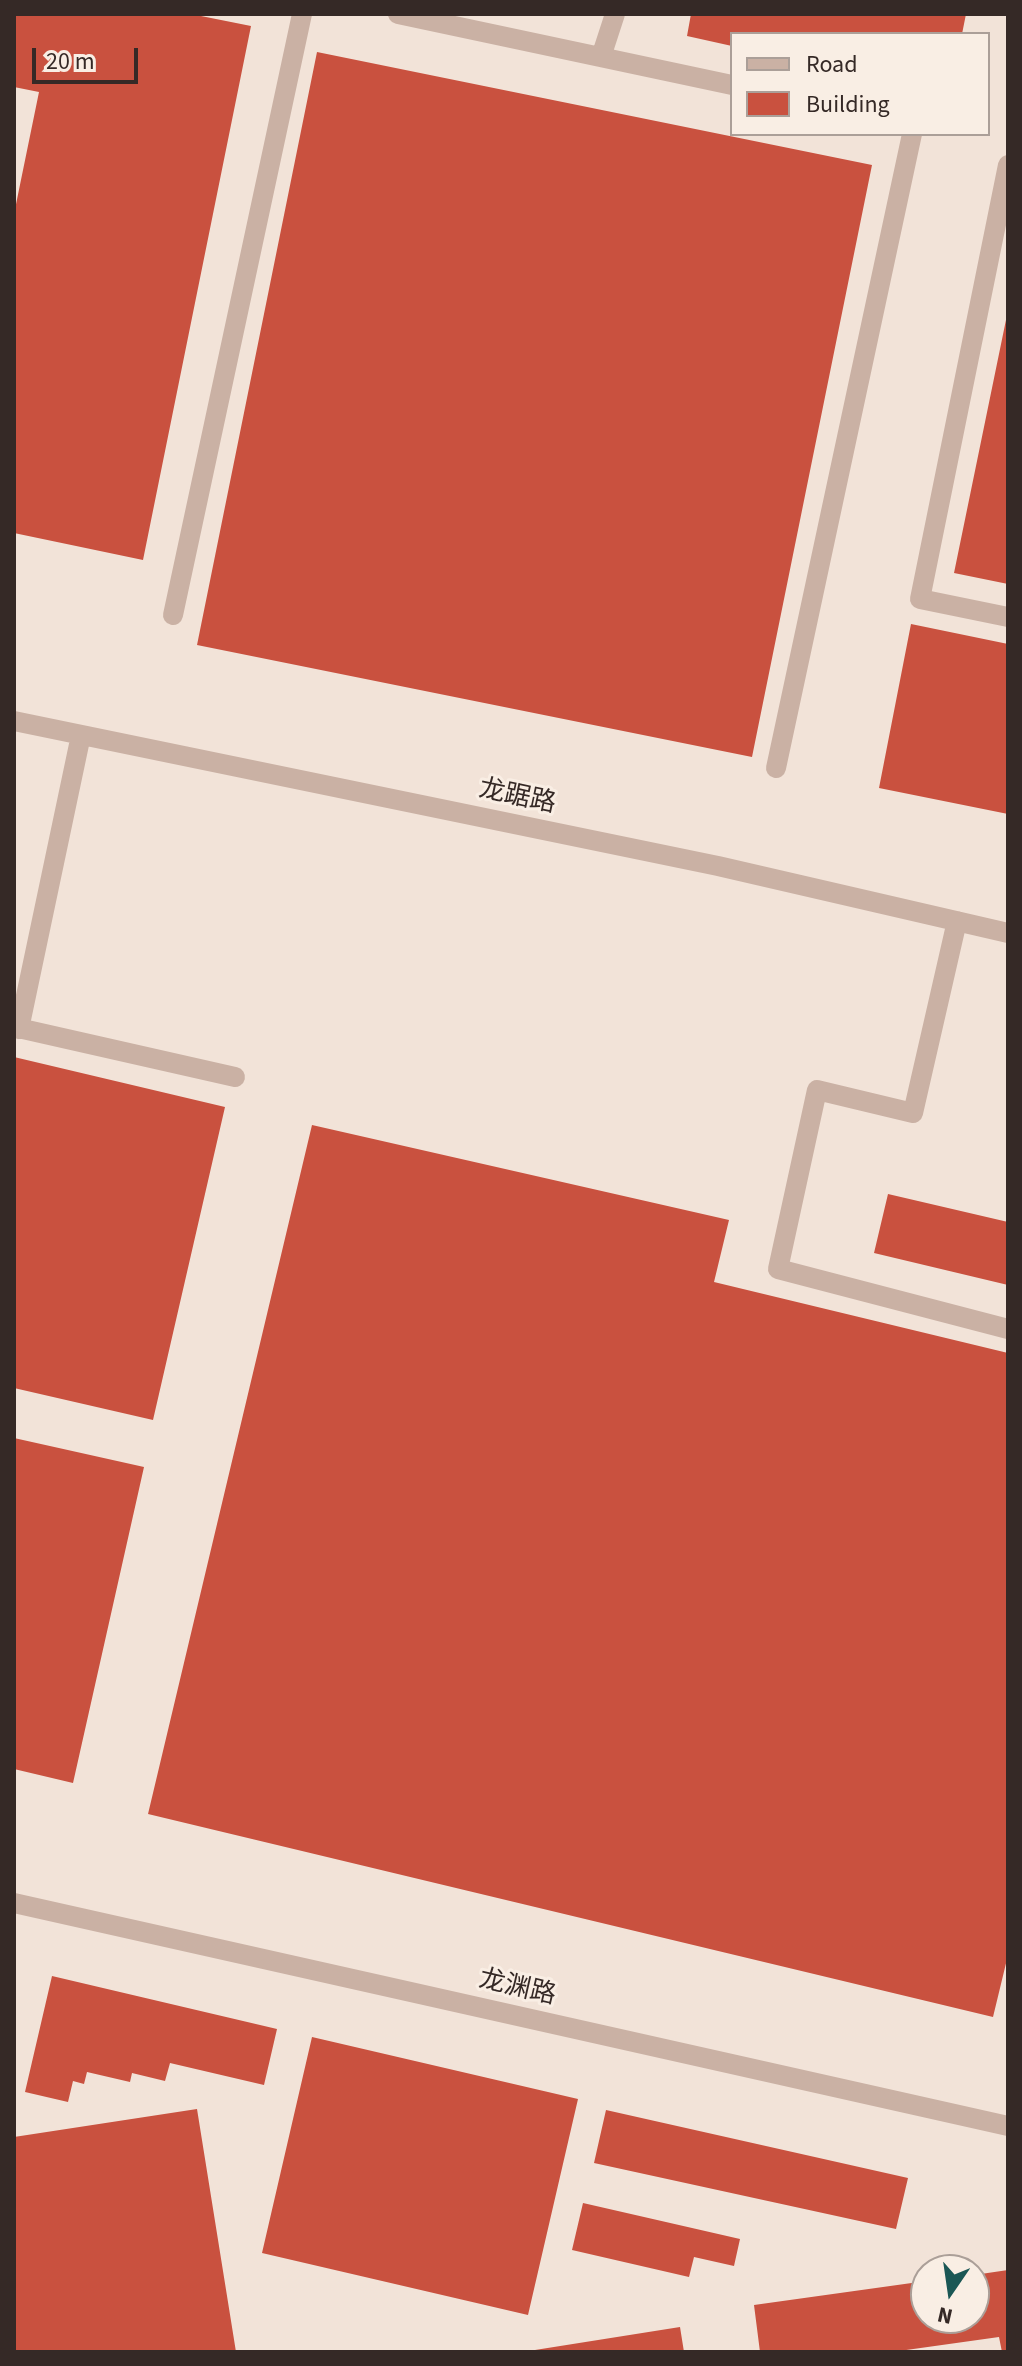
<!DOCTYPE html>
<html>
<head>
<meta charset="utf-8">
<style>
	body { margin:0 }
	#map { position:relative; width:1022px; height:2366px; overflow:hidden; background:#f2e3d8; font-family:"Source Sans 3",sans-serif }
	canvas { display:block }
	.frame { position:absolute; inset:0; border:16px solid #352926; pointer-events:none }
	.legend { position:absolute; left:730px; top:32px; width:260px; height:104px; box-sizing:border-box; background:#f9eee4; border:2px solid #ab9f98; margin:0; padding:10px 14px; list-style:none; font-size:24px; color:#352926 }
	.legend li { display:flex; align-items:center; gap:16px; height:40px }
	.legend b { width:40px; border:2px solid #ab9f98 }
	.north { position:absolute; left:910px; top:2254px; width:80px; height:80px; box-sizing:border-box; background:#f9eee4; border:2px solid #ab9f98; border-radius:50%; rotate:193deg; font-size:22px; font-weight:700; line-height:32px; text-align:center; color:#352926 }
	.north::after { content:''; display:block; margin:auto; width:28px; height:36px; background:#1b5755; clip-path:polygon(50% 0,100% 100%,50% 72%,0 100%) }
	.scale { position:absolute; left:32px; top:48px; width:106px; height:36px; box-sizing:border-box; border:4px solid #352926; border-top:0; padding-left:10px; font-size:24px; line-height:28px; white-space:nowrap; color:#352926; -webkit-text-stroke:6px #f9eee4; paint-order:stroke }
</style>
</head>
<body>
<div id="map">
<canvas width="1022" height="2366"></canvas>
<div class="frame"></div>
<ul class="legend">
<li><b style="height:10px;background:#cab1a4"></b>Road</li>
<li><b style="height:22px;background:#c9513f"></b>Building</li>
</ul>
<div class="north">N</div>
<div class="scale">20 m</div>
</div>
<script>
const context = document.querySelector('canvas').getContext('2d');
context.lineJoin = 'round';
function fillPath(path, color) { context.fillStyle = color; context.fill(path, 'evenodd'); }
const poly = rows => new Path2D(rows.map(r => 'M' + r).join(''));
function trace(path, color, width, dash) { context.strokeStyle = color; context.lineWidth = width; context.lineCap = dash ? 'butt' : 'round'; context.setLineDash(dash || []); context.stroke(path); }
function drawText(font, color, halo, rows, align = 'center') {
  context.font = font + ' "Source Sans 3","Noto Sans SC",sans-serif'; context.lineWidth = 6; context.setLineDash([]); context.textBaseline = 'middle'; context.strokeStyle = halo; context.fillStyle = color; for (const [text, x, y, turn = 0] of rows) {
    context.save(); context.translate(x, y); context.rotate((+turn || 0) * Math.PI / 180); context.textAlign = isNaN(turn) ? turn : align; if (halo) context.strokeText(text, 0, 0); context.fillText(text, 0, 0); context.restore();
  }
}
const building = poly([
	[14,14,191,14,251,26,143,560,14,533,14,214,39,92,14,87],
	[691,14,966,14,962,34,732,34,732,46,687,36],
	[317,52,872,165,752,757,197,645],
	[1007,315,1008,316,1008,584,954,573],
	[911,624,1008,644,1008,814,879,788],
	[14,1057,225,1107,153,1420,14,1388],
	[312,1125,729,1220,714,1282,1008,1353,1008,1955,993,2017,148,1814],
	[888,1194,1008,1222,1008,1285,874,1253],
	[14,1438,144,1467,73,1783,14,1769],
	[52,1976,277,2029,264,2085,170,2063,165,2081,132,2073,130,2082,87,2072,84,2084,73,2081,68,2102,25,2092],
	[312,2037,578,2099,528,2315,262,2253],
	[197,2109,236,2352,14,2352,14,2137],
	[606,2110,908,2178,896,2229,594,2163],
	[583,2203,740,2239,734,2266,694,2257,689,2277,572,2250],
	[1008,2270,1008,2352,1002,2352,999,2337,892,2352,760,2352,754,2305,926,2281,926,2318,974,2318,974,2275],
	[680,2327,684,2352,535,2352,535,2350]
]);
const minor = poly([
	[398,14,732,85],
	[601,57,615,14],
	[1008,165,920,599,1008,617],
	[173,615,302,14],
	[14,721,718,866,1008,933],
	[776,768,912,134],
	[957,921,913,1113,817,1090,778,1269,1008,1329],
	[14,1027,235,1077],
	[19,1029,81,735],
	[14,1903,1008,2126]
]);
const streetNames = [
	["龙踞路",517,798,12],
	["龙渊路",517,1989,13]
];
fillPath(building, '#c9513f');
trace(minor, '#cab1a4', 20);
drawText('26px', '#352926', '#f9eee4', streetNames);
</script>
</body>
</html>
